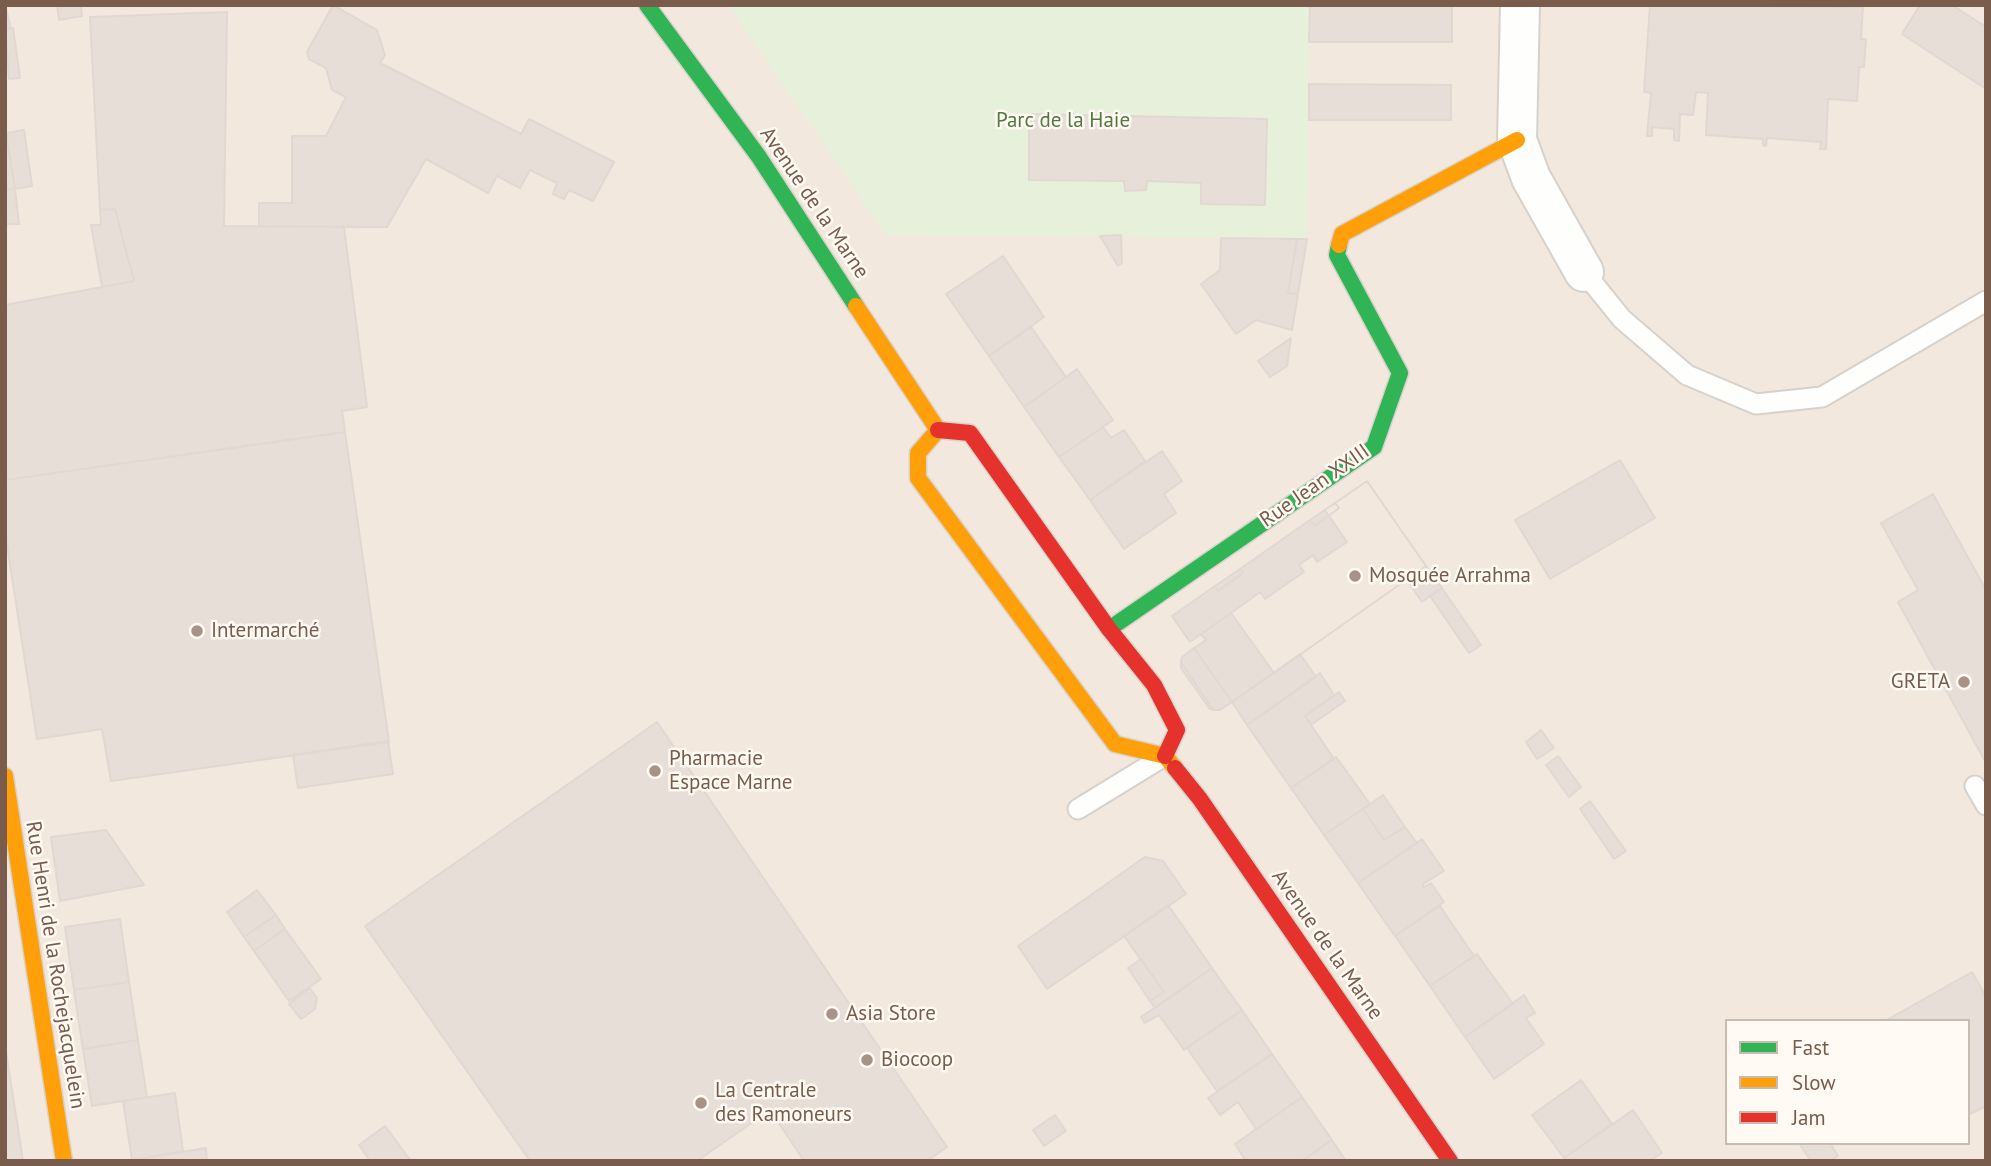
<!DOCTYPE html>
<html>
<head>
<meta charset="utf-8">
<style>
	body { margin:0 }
	#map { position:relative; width:1991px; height:1166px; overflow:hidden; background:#f9f5f0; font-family:"PT Sans",sans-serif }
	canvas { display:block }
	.frame { position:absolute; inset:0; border:7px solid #7a5c4d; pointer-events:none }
	.legend { position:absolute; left:1725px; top:1019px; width:245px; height:126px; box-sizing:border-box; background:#fffaf3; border:2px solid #cabbb1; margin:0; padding:9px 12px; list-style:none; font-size:21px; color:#7a5c4d }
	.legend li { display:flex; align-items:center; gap:14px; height:35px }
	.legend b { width:35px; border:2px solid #cabbb1 }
</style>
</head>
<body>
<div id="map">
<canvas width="1991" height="1166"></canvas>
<div class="frame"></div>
<ul class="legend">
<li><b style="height:9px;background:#30b455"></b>Fast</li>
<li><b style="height:9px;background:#ff9f0a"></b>Slow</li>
<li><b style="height:9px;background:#e5322d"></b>Jam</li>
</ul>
</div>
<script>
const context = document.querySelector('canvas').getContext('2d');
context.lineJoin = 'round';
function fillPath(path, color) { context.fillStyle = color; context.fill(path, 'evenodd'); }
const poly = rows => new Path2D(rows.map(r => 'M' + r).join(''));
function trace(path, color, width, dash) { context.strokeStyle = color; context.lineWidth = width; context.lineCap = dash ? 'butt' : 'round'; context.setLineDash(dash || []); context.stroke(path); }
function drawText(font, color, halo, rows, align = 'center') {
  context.font = font + ' "PT Sans",sans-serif'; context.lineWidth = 5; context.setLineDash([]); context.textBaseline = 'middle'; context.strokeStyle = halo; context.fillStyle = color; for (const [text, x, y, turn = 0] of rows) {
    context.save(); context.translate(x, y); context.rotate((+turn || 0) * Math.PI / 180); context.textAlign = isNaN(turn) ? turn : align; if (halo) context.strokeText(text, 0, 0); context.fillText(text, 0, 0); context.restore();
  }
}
const residential = poly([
	[5,5,1986,5,1986,1161,5,1161],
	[1727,1021,1968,1021,1968,1143,1727,1143]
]);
const green = poly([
	[728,5,1310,5,1307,239,886,235]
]);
const building = poly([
	[5,5,11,28,5,29,5,5],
	[57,5,81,5,82,16,59,20,57,5],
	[333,5,377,30,385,55,380,63,521,134,529,119,614,162,593,201,569,190,564,199,553,194,557,183,530,170,520,188,497,176,488,193,426,159,387,227,259,226,259,203,292,203,292,136,326,136,346,97,332,90,326,68,309,59,307,52,333,5],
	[1310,5,1452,5,1452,42,1309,42,1310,5],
	[1650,5,1863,7,1861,39,1866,39,1864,67,1859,67,1857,101,1828,99,1826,149,1820,149,1821,142,1767,138,1766,146,1763,145,1763,139,1706,135,1708,93,1696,92,1693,115,1680,114,1679,141,1674,140,1674,129,1652,127,1652,136,1647,136,1651,93,1644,92,1650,5],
	[1920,5,1952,5,1986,27,1986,89,1902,34,1920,5],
	[227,12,224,226,344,227,367,407,342,411,345,432,5,480,5,305,134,281,115,209,100,210,90,17,227,12],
	[13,28,20,78,9,79,5,29,13,28],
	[1309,84,1451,85,1451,120,1309,120,1309,84],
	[1029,114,1267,119,1265,205,1201,204,1201,183,1147,181,1146,190,1125,191,1124,181,1029,180,1029,114],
	[24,130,32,186,15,189,6,133,24,130],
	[6,133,15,189,5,190,5,133,6,133],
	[15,189,19,224,5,224,5,190,15,189],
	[115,209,134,281,102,287,91,225,101,225,100,210,115,209],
	[1121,235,1122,263,1118,266,1100,236,1121,235],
	[1221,238,1297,239,1288,293,1298,294,1292,330,1256,320,1236,334,1201,284,1220,270,1221,238],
	[1297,239,1307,239,1298,294,1288,293,1297,239],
	[1003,256,1044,317,989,356,946,294,1003,256],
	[1031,327,1066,377,1024,407,989,356,1031,327],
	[1291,338,1287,366,1270,377,1258,361,1291,338],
	[1077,369,1113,420,1059,457,1024,407,1077,369],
	[1103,427,1111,438,1124,430,1145,461,1090,500,1059,457,1103,427],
	[345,432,389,742,111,781,102,729,37,739,5,532,5,480,345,432],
	[1162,451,1182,481,1164,494,1176,513,1124,549,1090,500,1162,451],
	[1620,460,1655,518,1550,579,1515,520,1620,460],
	[1367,481,1426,566,1274,673,1231,613,1260,592,1265,599,1304,572,1299,565,1313,555,1317,562,1347,542,1325,510,1367,481],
	[1367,481,1426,566,1274,673,1231,613,1190,642,1172,616,1215,586,1218,591,1243,573,1240,569,1310,520,1315,526,1339,508,1335,503,1367,481],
	[1933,494,1986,590,1986,763,1898,602,1918,590,1881,523,1933,494],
	[1335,503,1339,508,1315,526,1310,520,1335,503],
	[1426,566,1442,588,1422,602,1407,580,1426,566],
	[1240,569,1243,573,1218,591,1215,586,1240,569],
	[1442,588,1481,645,1469,653,1430,596,1442,588],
	[1231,613,1274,673,1232,702,1194,648,1206,640,1201,634,1231,613],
	[1194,648,1232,702,1220,710,1213,710,1181,662,1182,657,1194,648],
	[1300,654,1316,677,1247,725,1232,702,1300,654],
	[1181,662,1213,710,1209,708,1181,668,1181,662],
	[1320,673,1334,695,1305,716,1334,759,1291,788,1247,725,1320,673],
	[1339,692,1345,701,1311,725,1305,716,1339,692],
	[657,722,947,1147,927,1161,804,1161,770,1110,697,1161,530,1161,365,926,657,722],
	[1541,730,1554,748,1537,759,1526,742,1541,730],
	[388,741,393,774,298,788,293,755,388,741],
	[1558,756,1581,787,1569,797,1546,765,1558,756],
	[1336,757,1370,804,1324,835,1291,788,1336,757],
	[1383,795,1405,827,1384,840,1363,809,1383,795],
	[1590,801,1626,851,1614,859,1580,809,1590,801],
	[1363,809,1384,840,1405,827,1417,843,1358,883,1324,835,1363,809],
	[106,830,144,885,60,901,51,837,106,830],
	[1422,839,1444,871,1423,884,1423,888,1431,883,1444,902,1395,936,1358,883,1422,839],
	[1145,857,1163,861,1186,894,1047,989,1018,946,1145,857],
	[257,890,276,915,244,937,227,912,257,890],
	[1168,905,1212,968,1155,1008,1150,1001,1164,992,1124,936,1168,905],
	[1440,906,1474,956,1430,986,1395,936,1440,906],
	[276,915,285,929,254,951,244,937,276,915],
	[120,919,129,982,74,990,65,927,120,919],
	[285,929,321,979,289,1001,254,951,285,929],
	[1477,954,1513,1004,1465,1037,1430,986,1477,954],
	[1141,959,1164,992,1150,1001,1128,968,1141,959],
	[1212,968,1242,1010,1184,1050,1159,1015,1145,1023,1141,1017,1212,968],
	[1972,972,1986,997,1986,1106,1968,1115,1968,1021,1885,1021,1972,972],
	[129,982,138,1040,83,1049,74,990,129,982],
	[310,988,317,998,315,1009,301,1019,289,1004,310,988],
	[1524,995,1535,1013,1526,1018,1544,1044,1494,1079,1465,1037,1524,995],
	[1242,1010,1272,1054,1217,1091,1187,1048,1242,1010],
	[138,1040,147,1097,92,1106,83,1049,138,1040],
	[5,1046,18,1128,23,1161,5,1161,5,1046],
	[1272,1054,1302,1097,1256,1129,1238,1102,1220,1115,1208,1098,1272,1054],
	[1581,1080,1612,1124,1564,1158,1532,1115,1581,1080],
	[175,1093,183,1151,132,1160,123,1101,175,1093],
	[1302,1097,1332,1140,1302,1161,1246,1161,1235,1144,1302,1097],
	[1633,1110,1662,1153,1649,1161,1566,1161,1564,1158,1633,1110],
	[1055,1115,1066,1131,1044,1146,1033,1130,1055,1115],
	[385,1126,411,1161,370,1161,359,1145,385,1126],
	[1332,1140,1346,1161,1302,1161,1332,1140],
	[1799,1143,1830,1143,1838,1156,1830,1161,1811,1161,1799,1143],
	[206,1148,207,1161,132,1161,132,1160,206,1148]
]);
const lane = poly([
	[1584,272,1622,319,1687,375,1756,404,1822,397,1986,301],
	[1975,786,1986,805],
	[1078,809,1163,757]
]);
const street = poly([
	[1520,5,1517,140,1531,178,1584,272]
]);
const fast = poly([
	[647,5,759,157,856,306],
	[1109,629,1374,447,1400,373,1337,255,1339,245]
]);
const slow = poly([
	[1339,245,1342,234,1517,140],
	[856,306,938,430],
	[938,430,918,453,918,478,1115,744,1165,756,1175,768],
	[5,776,64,1161]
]);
const jam = poly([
	[938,430,970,433,1109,629,1154,685,1177,730,1165,756],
	[1175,768,1200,799,1450,1161]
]);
const markers = [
	[1355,576,7,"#a69286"],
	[197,631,7,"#a69286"],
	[1964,682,7,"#a69286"],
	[655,771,7,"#a69286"],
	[832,1014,7,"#a69286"],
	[867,1060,7,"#a69286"],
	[701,1103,7,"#a69286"]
];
const parkNames = [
	["Parc de la Haie",1063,121]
];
const streetNames = [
	["Avenue de la Marne",814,203,56],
	["Rue Jean XXIII",1315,486,-35],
	["Avenue de la Marne",1327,945,55],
	["Rue Henri de la Rochejacquelein",55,965,81]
];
const poiNames = [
	["Mosquée Arrahma",1369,576],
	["Intermarché",211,631],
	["GRETA",1950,682,"right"],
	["Pharmacie",669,759],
	["Espace Marne",669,783],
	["Asia Store",846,1014],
	["Biocoop",881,1060],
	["La Centrale",715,1091],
	["des Ramoneurs",715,1115]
];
fillPath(residential, '#f2e8de');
fillPath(green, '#e7f0db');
fillPath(building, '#e6ded7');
trace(building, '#e2d8d2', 2);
trace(lane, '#d7d1cb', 23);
trace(street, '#d7d1cb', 42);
trace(fast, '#d9d2cb', 19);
trace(slow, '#d9d2cb', 19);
trace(jam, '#d9d2cb', 19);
trace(lane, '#fefefd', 19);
trace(street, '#fefefd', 38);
trace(fast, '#30b455', 16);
trace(slow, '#ff9f0a', 16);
trace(jam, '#e5322d', 16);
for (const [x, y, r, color] of markers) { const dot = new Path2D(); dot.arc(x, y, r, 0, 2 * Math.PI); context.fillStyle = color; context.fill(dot); trace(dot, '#fffaf3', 2.5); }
drawText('21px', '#537a41', '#fffaf3', parkNames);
drawText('21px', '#7a5c4d', '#fffaf3', streetNames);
drawText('21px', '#7a5c4d', '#fffaf3', poiNames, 'left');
</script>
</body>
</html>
